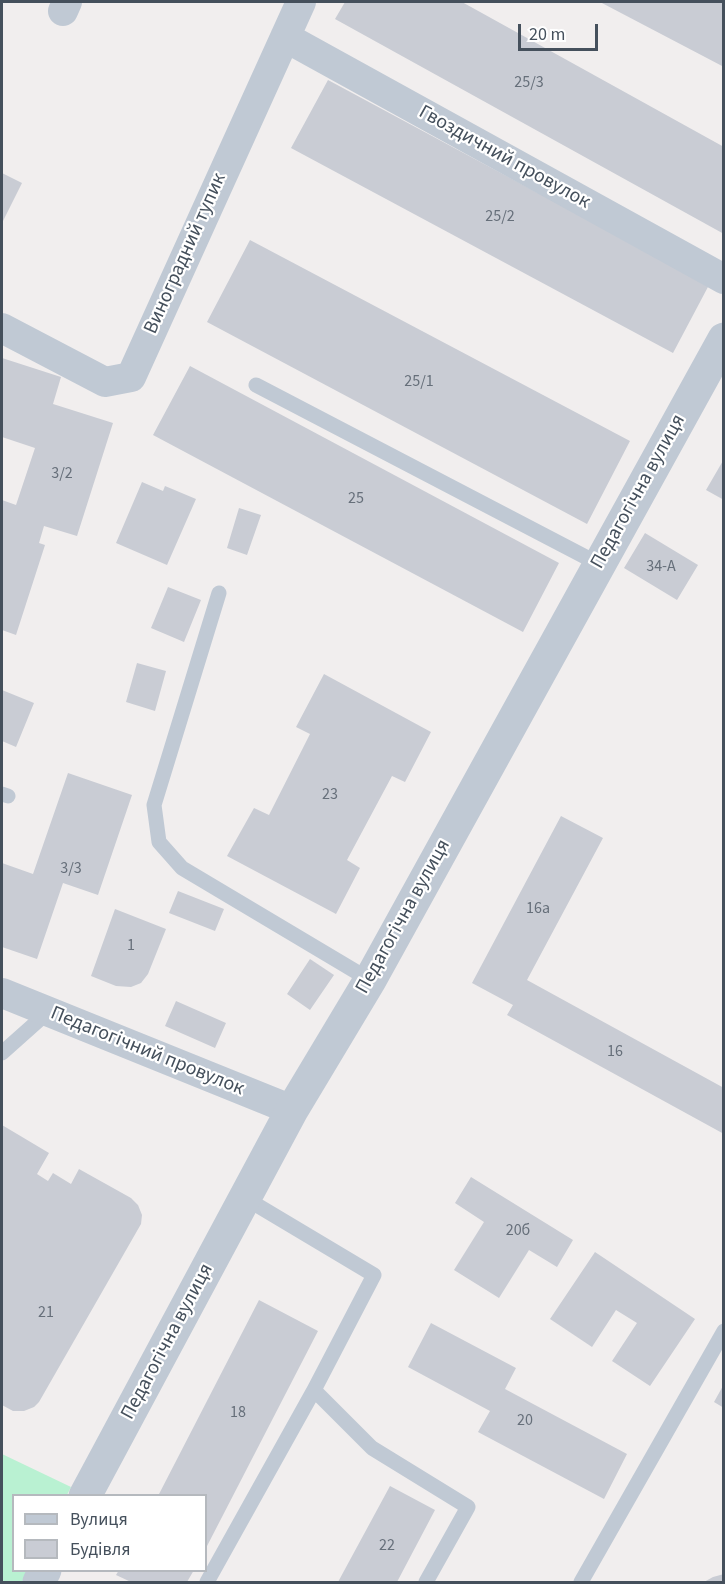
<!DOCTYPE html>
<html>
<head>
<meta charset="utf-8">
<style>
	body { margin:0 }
	#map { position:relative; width:725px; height:1584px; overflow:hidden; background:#f1eeee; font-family:"Source Sans 3",sans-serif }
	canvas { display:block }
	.frame { position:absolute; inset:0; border:3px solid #45505c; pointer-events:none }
	.legend { position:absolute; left:12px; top:1494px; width:195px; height:78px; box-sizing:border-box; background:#fff; border:2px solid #b5b9be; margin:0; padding:8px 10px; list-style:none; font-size:18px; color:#45505c }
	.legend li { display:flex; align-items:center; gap:12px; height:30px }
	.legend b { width:30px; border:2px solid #b5b9be }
	.scale { position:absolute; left:518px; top:24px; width:80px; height:27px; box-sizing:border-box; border:3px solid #45505c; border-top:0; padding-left:8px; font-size:18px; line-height:21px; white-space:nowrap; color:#45505c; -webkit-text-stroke:4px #fff; paint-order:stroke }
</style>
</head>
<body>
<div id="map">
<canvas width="725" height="1584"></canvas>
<div class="frame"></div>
<ul class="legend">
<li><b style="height:8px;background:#c0c9d4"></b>Вулиця</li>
<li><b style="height:16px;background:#c9ccd4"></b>Будівля</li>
</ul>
<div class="scale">20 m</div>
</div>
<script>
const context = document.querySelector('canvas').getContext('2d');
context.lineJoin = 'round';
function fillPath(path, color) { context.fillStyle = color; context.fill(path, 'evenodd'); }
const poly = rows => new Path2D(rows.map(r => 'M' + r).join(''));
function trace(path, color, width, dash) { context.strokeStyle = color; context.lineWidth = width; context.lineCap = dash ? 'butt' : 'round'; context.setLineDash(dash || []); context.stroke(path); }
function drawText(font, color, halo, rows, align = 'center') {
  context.font = font + ' "Source Sans 3",sans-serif'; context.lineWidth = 4.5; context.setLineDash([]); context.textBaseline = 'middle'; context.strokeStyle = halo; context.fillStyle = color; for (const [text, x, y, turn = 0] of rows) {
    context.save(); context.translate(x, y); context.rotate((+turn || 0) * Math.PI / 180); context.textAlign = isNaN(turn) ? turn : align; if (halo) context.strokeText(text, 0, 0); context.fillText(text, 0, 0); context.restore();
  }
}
const green = poly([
	[2,1454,71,1487,67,1495,14,1496,14,1570,28,1571,22,1582,2,1582]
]);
const building = poly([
	[345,2,462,2,724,147,724,234,335,19],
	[600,2,724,2,724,67],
	[328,80,709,285,673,353,291,148],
	[2,173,22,183,2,223],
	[250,240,630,441,587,524,207,322],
	[2,358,61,377,53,404,113,423,77,536,44,526,39,543,45,545,16,635,2,630,2,500,16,505,35,448,2,437],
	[190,366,559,563,523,632,153,435],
	[724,459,724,500,706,490],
	[142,482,163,491,165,486,196,499,167,565,116,543],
	[239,508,261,515,247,555,227,548],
	[645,533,698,565,677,600,624,568],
	[168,587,201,600,184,642,151,628],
	[137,663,166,671,155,711,126,702],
	[324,674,431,732,405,782,392,776,347,860,360,868,336,914,227,856,254,808,269,815,310,734,296,727],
	[2,690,34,703,16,747,2,741],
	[68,773,132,795,98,895,63,883,37,959,2,947,2,863,33,874],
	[561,816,603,838,527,980,724,1088,724,1134,507,1015,513,1005,472,983],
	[178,891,224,909,215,931,169,913],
	[115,909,166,929,148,974,141,983,131,987,116,986,91,976],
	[310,959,334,975,310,1010,287,994],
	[176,1001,226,1023,215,1048,165,1026],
	[2,1125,49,1153,37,1174,48,1181,53,1173,71,1184,79,1169,131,1198,138,1205,142,1215,141,1224,39,1402,34,1407,24,1411,13,1411,2,1405],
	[471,1177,573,1240,557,1267,529,1250,499,1298,454,1270,484,1222,455,1203],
	[595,1252,695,1319,650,1386,612,1361,637,1323,616,1310,592,1347,550,1319],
	[259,1300,318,1331,206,1548,206,1496,158,1496],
	[431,1323,516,1368,505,1389,627,1454,604,1499,478,1432,490,1411,408,1367],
	[724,1384,724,1408,714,1402],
	[390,1486,435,1510,397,1582,338,1582],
	[119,1570,194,1570,187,1582,131,1582,116,1575],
	[724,1574,724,1582,704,1582,713,1577]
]);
const service = poly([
	[256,385,599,564],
	[219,593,154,805,159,842,182,868,370,980],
	[2,794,8,796],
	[2,1053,48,1012],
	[245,1198,374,1275,314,1390,372,1448,468,1507,426,1582],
	[207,1582,314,1390],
	[581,1582,724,1331]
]);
const minor = poly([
	[63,11,67,2],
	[285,37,724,279],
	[2,328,105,382,131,377,301,2],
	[2,993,292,1110]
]);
const tertiary = poly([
	[85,1496,292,1110,370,980,724,339],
	[39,1582,45,1570]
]);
const numberNames = [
	["25/3",529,83],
	["25/2",500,217],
	["25/1",419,382],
	["3/2",62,474],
	["25",356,499],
	["34-А",661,567],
	["23",330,795],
	["3/3",71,869],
	["16а",538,909],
	["1",131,946],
	["16",615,1052],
	["20б",518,1231],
	["21",46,1313],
	["18",238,1413],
	["20",525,1421],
	["22",387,1546]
];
const streetNames = [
	["Гвоздичний провулок",504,158,29],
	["Виноградний тупик",186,254,-66],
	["Педагогічна вулиця",639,492,-61],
	["Педагогічна вулиця",404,917,-61],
	["Педагогічний провулок",147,1052,22],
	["Педагогічна вулиця",168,1342,-62]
];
fillPath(green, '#b9f1d2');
fillPath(building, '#c9ccd4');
trace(service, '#c0c9d4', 15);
trace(minor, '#c0c9d4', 30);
trace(tertiary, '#c0c9d4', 33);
drawText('16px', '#666f7a', null, numberNames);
drawText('20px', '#45505c', '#fff', streetNames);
</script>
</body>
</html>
